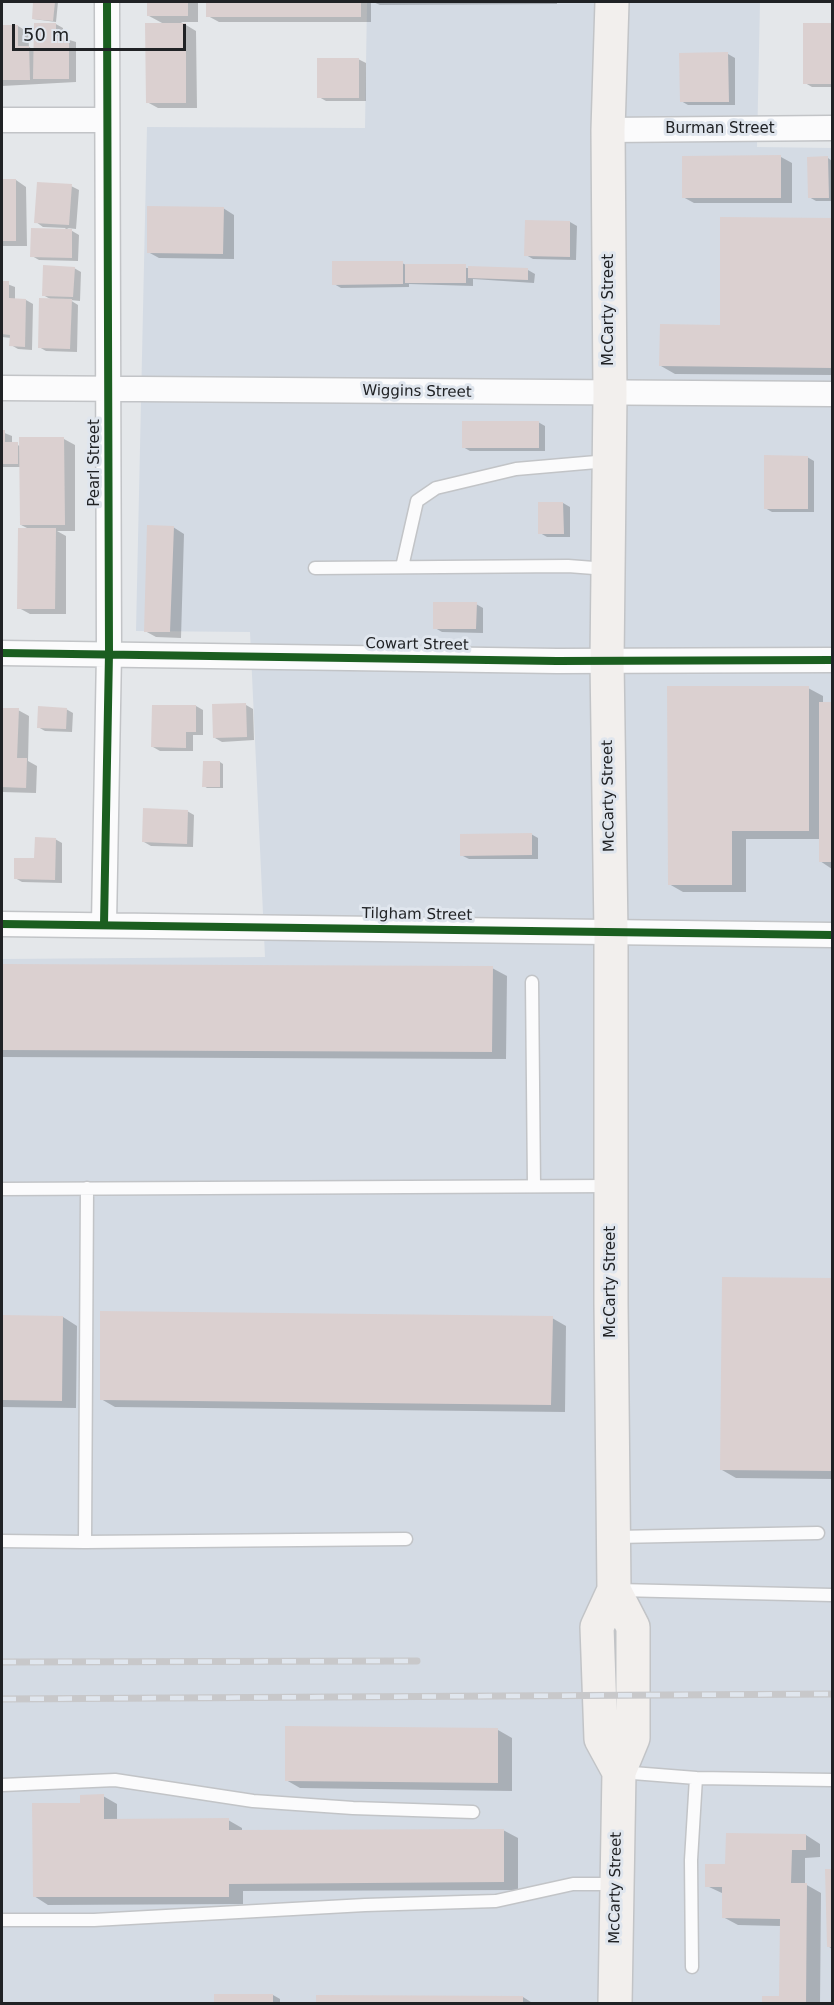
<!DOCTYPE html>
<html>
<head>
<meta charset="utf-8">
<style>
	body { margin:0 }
	#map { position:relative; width:834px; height:2005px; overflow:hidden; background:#e4e7ea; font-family:"DejaVu Sans",sans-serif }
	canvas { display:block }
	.frame { position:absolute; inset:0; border:3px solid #202225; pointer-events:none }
	.scale { position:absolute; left:12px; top:24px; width:174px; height:27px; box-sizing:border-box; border:3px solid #202225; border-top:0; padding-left:8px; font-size:18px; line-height:21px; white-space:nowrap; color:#202225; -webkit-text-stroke:4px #e0e6ee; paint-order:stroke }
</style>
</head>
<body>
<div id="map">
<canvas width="834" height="2005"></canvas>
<div class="frame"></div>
<div class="scale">50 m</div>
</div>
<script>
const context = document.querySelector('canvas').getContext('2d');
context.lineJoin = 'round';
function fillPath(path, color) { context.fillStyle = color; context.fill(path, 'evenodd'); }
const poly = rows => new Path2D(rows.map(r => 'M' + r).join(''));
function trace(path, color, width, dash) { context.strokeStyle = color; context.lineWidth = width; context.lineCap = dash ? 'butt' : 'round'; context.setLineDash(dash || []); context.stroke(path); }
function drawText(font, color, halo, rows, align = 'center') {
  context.font = font + ' "DejaVu Sans",sans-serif'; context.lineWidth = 6; context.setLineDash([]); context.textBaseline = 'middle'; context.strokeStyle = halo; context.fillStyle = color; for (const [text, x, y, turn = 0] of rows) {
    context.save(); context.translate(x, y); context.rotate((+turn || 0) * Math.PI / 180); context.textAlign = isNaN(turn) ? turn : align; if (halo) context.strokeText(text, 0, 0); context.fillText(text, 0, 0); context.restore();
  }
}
const built = poly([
	[367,2,760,2,757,147,832,148,832,2003,2,2003,2,959,265,957,250,632,136,631,147,127,365,128]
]);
const shadow = poly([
	[35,2,58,2,56,22,33,19],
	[149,2,198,2,198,22,181,22,196,31,197,108,158,108,147,102,164,24,149,16],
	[208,2,371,2,371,22,219,22,208,16],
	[373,2,557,2,557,4,380,5],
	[54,23,63,28,63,38,76,42,76,82,2,86,2,26,18,26,28,32,29,47,35,51],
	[804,24,832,24,832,87,812,87,805,83],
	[728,54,735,58,735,105,688,105,681,101],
	[358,59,366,63,366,101,326,101,319,97],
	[781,157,792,163,792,203,694,203,683,197],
	[828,158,832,161,832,201,816,201,809,197],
	[2,180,16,180,26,187,27,246,2,246],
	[71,186,79,190,76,229,67,228,79,235,78,261,39,260,32,256,66,228,43,227,36,222],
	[223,208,234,215,234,259,159,258,148,252],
	[722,218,832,219,832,375,675,374,661,366,721,326],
	[570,222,577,226,576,260,533,259,526,255],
	[402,263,408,266,528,270,535,274,534,283,473,279,473,286,409,284,409,287,341,288,334,284],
	[74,268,81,272,80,301,70,300,78,305,77,352,46,351,39,347,52,300,43,295],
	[2,282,15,287,15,300,26,300,33,304,32,350,18,349,11,345,11,338,2,337],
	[538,422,545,426,545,451,470,451,463,447],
	[2,432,12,436,12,444,21,446,21,439,64,439,75,445,75,531,57,531,66,536,66,614,30,614,19,608,31,530,21,525,21,467,2,467],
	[807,457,814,461,814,512,772,512,765,508],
	[563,503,570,507,570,537,547,537,540,533],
	[173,527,184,534,181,638,156,637,145,631],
	[476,604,483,608,483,633,442,632,435,628],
	[808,688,823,696,823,704,832,704,832,869,820,861,820,839,746,839,746,892,683,892,669,884],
	[246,705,253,709,254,740,222,742,215,738],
	[153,706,196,706,203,710,203,735,193,735,193,751,160,751,153,747],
	[2,709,18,710,29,716,28,761,37,766,36,793,2,792],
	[66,709,73,713,72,732,45,731,38,727],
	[220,762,223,764,223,788,207,788,204,786],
	[187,811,194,815,193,847,151,846,144,842],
	[531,834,538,838,538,859,469,859,461,855],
	[55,839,62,843,62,883,22,882,15,878],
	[2,966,492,968,507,976,506,1059,2,1057],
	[723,1278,832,1279,832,1479,736,1478,722,1470],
	[2,1316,63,1317,77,1326,76,1408,2,1407],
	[552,1318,566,1326,565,1412,115,1407,101,1399],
	[287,1728,498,1730,512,1738,512,1791,300,1788,286,1780],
	[103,1796,117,1804,117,1820,228,1820,242,1828,242,1831,503,1830,518,1838,518,1890,243,1891,243,1904,48,1905,34,1896],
	[806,1835,820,1844,820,1857,805,1858,805,1884,821,1893,820,2004,763,2004,780,1997,781,1926,738,1925,723,1917,724,1894,707,1886,727,1866],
	[827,1870,832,1870,832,1949,828,1946],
	[273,1995,280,1999,280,2004,216,2004],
	[318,1997,523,1997,534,2004,318,2004]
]);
const building = poly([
	[33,2,55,2,53,21,32,19],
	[147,2,188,2,188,16,147,16],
	[206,2,361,2,361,17,206,17],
	[34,23,56,23,56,36,69,36,69,79,33,79],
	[145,23,186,23,186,103,146,103],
	[803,23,832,23,832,84,803,84],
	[2,25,18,25,18,46,29,46,30,80,2,80],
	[728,52,729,102,680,102,679,53],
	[317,58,359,58,359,98,317,98],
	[781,155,781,198,682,198,682,156],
	[828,156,829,198,808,198,807,157],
	[2,179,16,179,16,241,2,241],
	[37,182,72,184,69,225,34,223],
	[147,206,224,207,223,254,147,253],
	[720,217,832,218,832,368,659,366,660,324,720,325],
	[525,220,570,221,570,257,524,256],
	[31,228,72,229,72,258,30,257],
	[332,261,403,261,403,284,332,285],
	[405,264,466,264,466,283,405,283],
	[43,265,75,267,73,297,42,296],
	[468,266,528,268,528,280,468,278],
	[2,281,9,281,9,298,26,299,25,347,9,346,10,335,2,334],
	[39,298,72,299,70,349,38,348],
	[462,421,539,421,539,448,462,448],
	[2,430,5,430,5,442,18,442,18,464,2,464],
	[19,437,64,437,65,525,20,525],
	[764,455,808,456,808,509,764,509],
	[538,502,563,502,564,534,538,534],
	[147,525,174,526,170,632,144,632],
	[18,528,56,528,55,609,17,609],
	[433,602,477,602,476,629,433,629],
	[667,686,809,686,809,831,732,831,732,885,668,885],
	[819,702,832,702,832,862,819,862],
	[246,703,247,737,213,738,212,704],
	[152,705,196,705,196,732,186,732,186,748,151,747],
	[38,706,67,708,66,729,37,728],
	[2,708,19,708,17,758,27,758,26,788,2,787],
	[203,761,220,761,220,787,202,787],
	[143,808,188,810,187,844,142,842],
	[532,833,532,855,460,856,460,834],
	[35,837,56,838,55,880,14,879,14,858,34,858],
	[2,964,493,966,492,1052,2,1050],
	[722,1277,832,1278,832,1471,720,1470],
	[100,1311,553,1316,551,1405,100,1400],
	[2,1315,63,1316,62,1401,2,1400],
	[285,1726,498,1728,498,1783,285,1781],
	[104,1794,104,1819,229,1818,229,1830,504,1829,504,1882,229,1884,229,1897,33,1897,32,1803,80,1803,80,1795],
	[726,1833,806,1834,806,1850,792,1850,791,1883,807,1883,806,2004,762,2004,762,1996,779,1996,780,1919,722,1918,722,1887,705,1887,705,1864,725,1864],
	[825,1869,832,1869,832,1947,827,1947],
	[214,1994,273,1994,273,2004,214,2004],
	[316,1995,523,1996,523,2004,316,2004]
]);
const lane = poly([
	[402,567,417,501,436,488,516,469,608,461],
	[315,568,568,566,607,569],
	[532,982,534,1186],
	[2,1189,610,1186],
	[616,1537,818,1533],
	[2,1541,85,1542,87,1188],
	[85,1542,406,1539],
	[618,1590,832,1595],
	[620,1772,696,1778,691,1860,692,1967],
	[696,1778,832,1780],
	[2,1785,115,1780,253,1801,353,1808,473,1812],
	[2,1920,94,1920,365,1905,496,1901,573,1884,615,1884]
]);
const street = poly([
	[2,120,106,120],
	[608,130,832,128],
	[2,388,832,394],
	[2,653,557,661,832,660],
	[2,924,832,935],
	[104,924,109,653,107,2]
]);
const secondary = poly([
	[612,2,608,130,610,394,607,661,611,933,611,1304,614,1590,597,1627,601,1739,619,1772],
	[614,1590,633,1627,633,1738,619,1772,615,2004]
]);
const rail = poly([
	[2,1662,417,1661],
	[2,1699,832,1694]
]);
const cycleway = poly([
	[2,653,557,661,832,660],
	[2,924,832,935],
	[104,924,109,653,107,2]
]);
const streetNames = [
	["Burman Street",720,129],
	["McCarty Street",609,310,-90],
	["Wiggins Street",417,392,1],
	["Pearl Street",95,463,-90],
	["Cowart Street",417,645,1],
	["McCarty Street",609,796,-91],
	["Tilgham Street",417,915,1],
	["McCarty Street",611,1282,-90],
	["McCarty Street",616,1888,-89]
];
fillPath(built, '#d4dbe4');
fillPath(shadow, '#0003');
fillPath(building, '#dbd0d0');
trace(lane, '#c2c4c7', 15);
trace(street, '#c2c4c7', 27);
trace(secondary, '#c2c4c7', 36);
trace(lane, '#fbfbfc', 12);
trace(street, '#fbfbfc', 24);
trace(secondary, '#f2efed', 33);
trace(rail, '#c8c8ca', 7);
trace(rail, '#e0e6ee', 4.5, [14]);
trace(cycleway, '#1b5e20', 8);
drawText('15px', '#202225', '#e0e6ee', streetNames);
</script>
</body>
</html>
